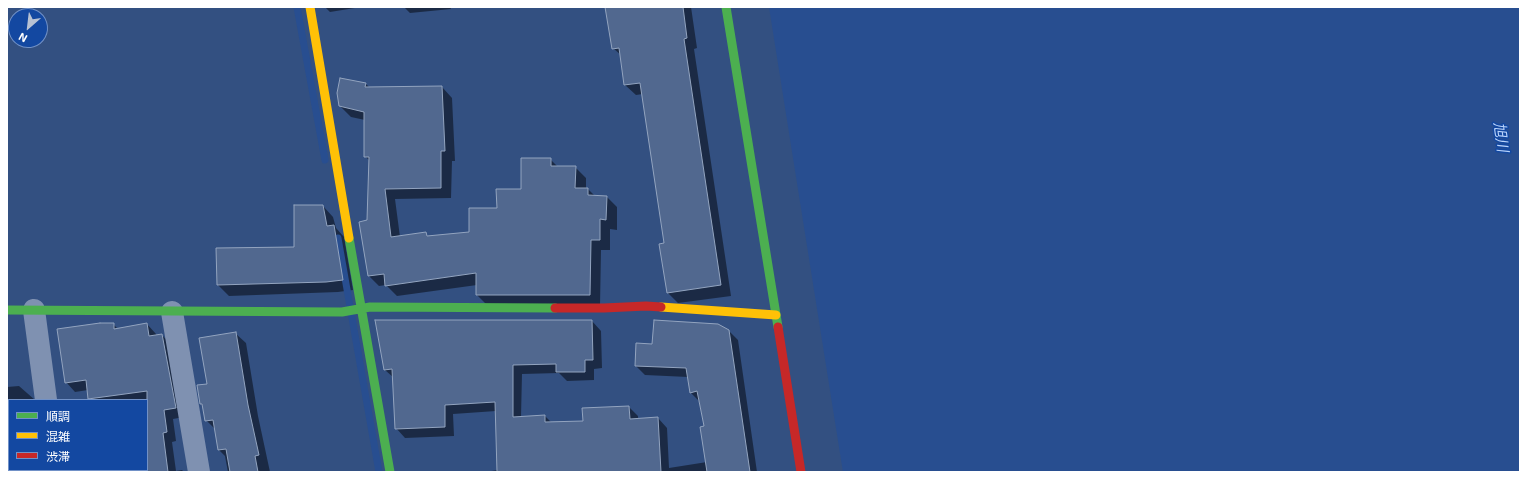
<!DOCTYPE html>
<html>
<head>
<meta charset="utf-8">
<style>
	body { margin:0 }
	#map { position:relative; width:1527px; height:479px; overflow:hidden; background:#335081; font-family:"Exo 2","Noto Sans JP",sans-serif }
	canvas { display:block }
	.frame { position:absolute; inset:0; border:8px solid #fff; pointer-events:none }
	.legend { position:absolute; left:8px; top:399px; width:140px; height:72px; box-sizing:border-box; background:#1348a1; border:1px solid #7191c7; margin:0; padding:5px 7px; list-style:none; font-size:12px; color:#fff }
	.legend li { display:flex; align-items:center; gap:8px; height:20px }
	.legend b { width:20px; border:1px solid #7191c7 }
	.north { position:absolute; left:8px; top:8px; width:40px; height:40px; box-sizing:border-box; background:#1348a1; border:1px solid #7191c7; border-radius:50%; rotate:208deg; font-size:11px; font-weight:700; line-height:16px; text-align:center; color:#fff }
	.north::after { content:''; display:block; margin:auto; width:14px; height:18px; background:#b8c2d3; clip-path:polygon(50% 0,100% 100%,50% 72%,0 100%) }
</style>
</head>
<body>
<div id="map">
<canvas width="1527" height="479"></canvas>
<div class="frame"></div>
<ul class="legend">
<li><b style="height:5px;background:#4caf50"></b>順調</li>
<li><b style="height:5px;background:#ffc107"></b>混雑</li>
<li><b style="height:5px;background:#c62828"></b>渋滞</li>
</ul>
<div class="north">N</div>
</div>
<script>
const context = document.querySelector('canvas').getContext('2d');
context.lineJoin = 'round';
function fillPath(path, color) { context.fillStyle = color; context.fill(path, 'evenodd'); }
const poly = rows => new Path2D(rows.map(r => 'M' + r).join(''));
function trace(path, color, width, dash) { context.strokeStyle = color; context.lineWidth = width; context.lineCap = dash ? 'butt' : 'round'; context.setLineDash(dash || []); context.stroke(path); }
function drawText(font, color, halo, rows, align = 'center') {
  context.font = font + ' "Exo 2","Noto Sans JP",sans-serif'; context.lineWidth = 3; context.setLineDash([]); context.textBaseline = 'middle'; context.strokeStyle = halo; context.fillStyle = color; for (const [text, x, y, turn = 0] of rows) {
    context.save(); context.translate(x, y); context.rotate((+turn || 0) * Math.PI / 180); context.textAlign = isNaN(turn) ? turn : align; if (halo) context.strokeText(text, 0, 0); context.fillText(text, 0, 0); context.restore();
  }
}
const water = poly([
	[769,7,1520,7,1520,472,843,472]
]);
const shadow = poly([
	[325,7,361,7,330,12],
	[404,7,450,7,451,9,410,13],
	[606,7,691,7,697,48,694,49,731,296,678,303,668,293,665,244,643,94,636,95,625,85,622,56,613,48],
	[365,83,370,88,442,87,452,98,455,161,452,161,451,198,395,199,400,237,425,233,429,237,470,233,522,190,550,159,558,167,575,167,586,178,586,189,588,189,595,196,607,197,617,207,617,230,610,229,610,250,601,250,600,306,487,305,477,295,477,285,397,296,386,285,379,286,369,276,370,161,365,156,365,120,351,117,340,106],
	[323,206,333,217,336,228,344,237,353,290,338,292,229,296,218,285,294,248],
	[377,321,592,321,601,331,602,368,594,369,594,380,567,381,559,373,522,374,521,417,545,416,552,423,584,422,629,407,638,416,638,419,658,418,667,428,669,468,707,462,705,427,700,402,690,392,688,377,645,375,636,366,653,345,728,330,738,340,757,472,485,472,498,470,496,411,453,414,454,436,405,438,396,428,394,378,385,370],
	[113,324,118,329,147,324,156,334,157,336,162,335,171,345,184,417,173,419,176,441,172,442,176,471,182,470,184,472,69,472,70,470,147,470,147,400,91,400,88,390,75,392,66,382],
	[235,333,246,343,258,416,270,472,228,472,225,456,219,450,216,430,206,420,203,406,201,404,208,385],
	[19,386,35,400,9,400,9,470,58,470,56,472,7,472,7,387]
]);
const stream = poly([
	[297,7,325,160],
	[338,238,379,472]
]);
const building = poly([
	[605,7,683,7,687,38,684,39,721,285,667,293,659,244,664,243,640,83,624,85,619,48,612,49,605,7],
	[340,78,366,83,365,87,442,86,445,151,441,151,441,188,385,189,391,237,426,232,427,236,469,232,469,208,497,208,496,189,521,189,521,158,551,158,551,166,576,166,575,188,588,188,588,195,607,196,606,220,600,219,600,240,591,240,590,295,476,295,476,273,385,286,384,274,368,276,359,222,367,220,369,157,364,157,364,112,339,106,337,93,340,78],
	[294,205,323,205,327,226,334,225,343,280,326,282,217,285,216,248,294,247,294,205],
	[375,320,592,320,593,360,585,360,585,372,556,372,556,364,513,365,513,417,545,415,545,422,583,421,582,408,629,406,630,419,658,417,661,472,497,472,495,402,445,405,445,427,395,429,392,369,384,370,375,320],
	[654,320,718,324,729,330,750,472,707,472,700,427,704,426,697,391,690,393,686,368,635,366,636,343,652,344,654,320],
	[100,323,114,323,114,329,147,323,149,336,162,334,176,408,164,410,167,432,163,433,168,472,147,472,147,391,88,399,86,380,65,383,57,329,100,323],
	[236,332,248,405,259,455,255,456,258,472,230,472,226,449,218,450,213,420,205,421,202,404,200,404,197,385,207,384,199,338,236,332]
]);
const street = poly([
	[34,310,46,400],
	[172,312,199,472],
	[56,470,56,472]
]);
const fast = poly([
	[726,7,778,327],
	[349,238,390,472],
	[7,310,342,312,370,307,555,308]
]);
const slow = poly([
	[310,7,349,238],
	[661,307,776,315]
]);
const jam = poly([
	[555,308,604,308,646,306,661,307],
	[778,327,801,472]
]);
const waterNames = [
	["旭川",1501,137,82]
];
fillPath(water, '#284e90');
fillPath(shadow, '#0007');
trace(stream, '#284e90', 7);
fillPath(building, '#51688f');
trace(building, '#93a4bf', 1);
trace(street, '#7f91b1', 22);
trace(fast, '#4caf50', 9);
trace(slow, '#ffc107', 9);
trace(jam, '#c62828', 9);
drawText('italic 15px', '#b9d3fb', '#1348a1', waterNames);
</script>
</body>
</html>
